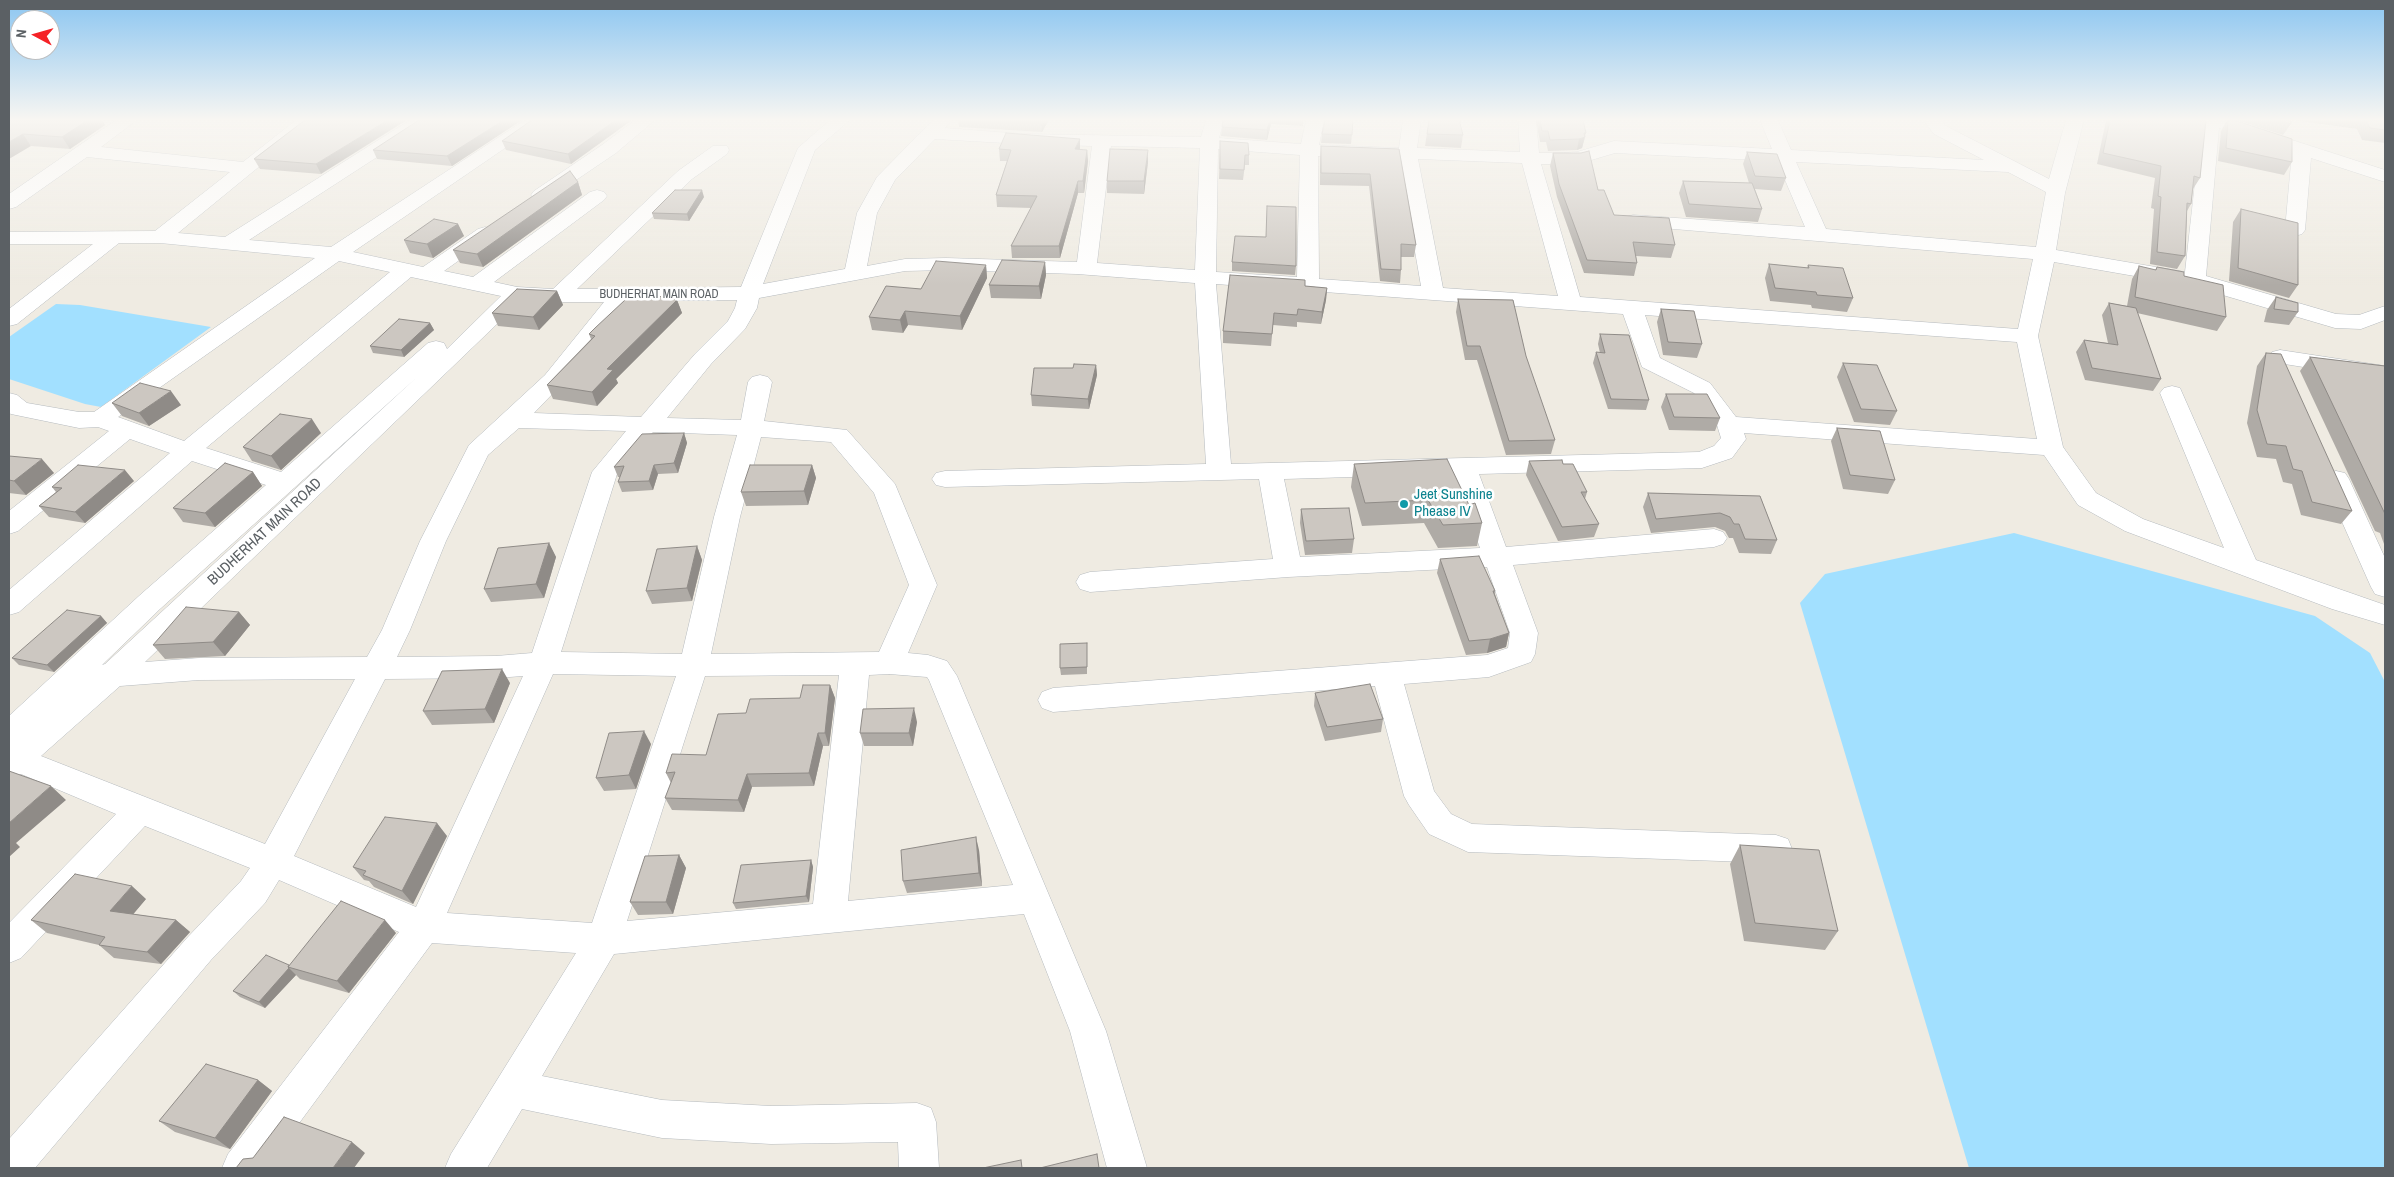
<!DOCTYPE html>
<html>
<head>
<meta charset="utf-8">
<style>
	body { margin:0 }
	#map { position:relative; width:2394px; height:1177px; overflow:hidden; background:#efebe2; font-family:"Archivo Narrow",sans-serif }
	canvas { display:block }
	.frame { position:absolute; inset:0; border:10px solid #5b6064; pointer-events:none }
	.north { position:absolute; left:10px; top:10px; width:50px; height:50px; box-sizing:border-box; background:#fff; border:1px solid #bdbfc1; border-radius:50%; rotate:276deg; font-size:14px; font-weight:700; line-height:20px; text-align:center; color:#5b6064 }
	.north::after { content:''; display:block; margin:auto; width:18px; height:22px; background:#f52227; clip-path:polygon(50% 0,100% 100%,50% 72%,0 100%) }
</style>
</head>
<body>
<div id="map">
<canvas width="2394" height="1177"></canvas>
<div class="frame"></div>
<div class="north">N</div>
</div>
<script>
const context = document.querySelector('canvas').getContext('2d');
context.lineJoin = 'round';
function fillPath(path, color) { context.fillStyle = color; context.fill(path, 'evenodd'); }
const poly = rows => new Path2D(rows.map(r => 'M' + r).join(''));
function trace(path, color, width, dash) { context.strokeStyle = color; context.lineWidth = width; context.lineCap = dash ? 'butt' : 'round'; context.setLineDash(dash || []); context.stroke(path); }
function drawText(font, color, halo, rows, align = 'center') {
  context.font = font + ' "Archivo Narrow",sans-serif'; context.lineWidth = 5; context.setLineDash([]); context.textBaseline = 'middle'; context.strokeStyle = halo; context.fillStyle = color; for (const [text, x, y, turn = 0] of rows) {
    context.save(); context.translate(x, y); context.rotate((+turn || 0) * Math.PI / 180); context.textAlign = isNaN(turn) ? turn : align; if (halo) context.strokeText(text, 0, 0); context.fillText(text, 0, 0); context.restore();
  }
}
const water = poly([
	[56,304,80,305,211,327,101,407,85,404,9,379,9,337],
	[2014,533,2315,616,2370,653,2385,682,2385,1168,1969,1168,1800,603,1825,574]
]);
const minor = poly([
	[116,120,137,120,101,147,243,162,296,120,316,120,178,233,225,237,410,120,431,120,428,124,249,240,331,247,525,120,546,120,353,252,423,267,478,229,485,227,492,229,495,233,492,237,444,271,473,277,590,192,597,190,604,192,607,196,604,200,494,282,517,287,553,289,678,171,713,146,727,146,729,150,727,154,692,179,577,289,741,287,798,148,830,120,850,120,815,150,763,284,845,269,857,213,877,177,933,120,952,120,945,128,1023,134,1201,137,1206,120,1224,120,1219,138,1301,144,1306,120,1324,120,1319,145,1399,148,1403,120,1421,120,1417,148,1520,152,1518,120,1536,120,1539,153,1559,153,1577,152,1614,141,1772,149,1760,120,1778,120,1791,150,1984,160,1934,134,1923,120,1941,120,1946,126,2049,179,2066,120,2084,120,2065,193,2056,250,2185,272,2202,120,2230,120,2385,170,2385,182,2311,158,2305,230,2302,234,2295,236,2288,234,2285,230,2292,152,2219,128,2206,276,2336,314,2359,315,2385,306,2385,320,2361,329,2335,328,2192,286,2054,262,2038,336,2063,447,2096,493,2143,519,2224,548,2160,393,2164,388,2172,386,2180,388,2256,560,2385,605,2385,625,2332,609,2125,531,2078,505,2044,455,1744,433,1746,439,1732,458,1702,468,1479,474,1506,547,1714,529,1723,532,1727,538,1723,544,1714,547,1513,565,1538,633,1535,654,1531,662,1489,677,1404,684,1434,791,1451,814,1472,824,1776,835,1788,839,1792,849,1788,859,1776,863,1468,852,1429,834,1409,805,1404,796,1375,686,1053,712,1042,708,1038,700,1042,692,1053,688,1487,655,1508,648,1510,633,1487,567,1288,577,1090,592,1080,589,1076,582,1080,575,1090,572,1273,559,1259,479,945,487,936,485,932,479,936,473,945,471,1206,464,1195,283,1077,274,946,270,905,271,759,298,757,308,745,329,711,364,667,418,741,420,748,382,752,377,760,375,768,377,772,382,764,421,847,430,895,484,937,585,908,653,928,655,947,661,957,676,1106,1031,1147,1168,1107,1168,1070,1031,1024,914,614,954,542,1076,662,1100,771,1106,917,1103,931,1108,936,1122,939,1168,899,1168,898,1142,771,1144,662,1138,522,1109,487,1168,445,1168,451,1154,576,953,432,943,266,1168,222,1168,228,1154,399,932,279,880,265,903,211,960,35,1168,9,1168,9,1139,187,938,241,881,250,868,145,826,21,958,9,963,9,923,116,814,21,774,9,779,9,716,140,595,266,485,192,461,19,612,9,615,9,590,170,453,130,439,18,531,9,534,9,511,109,431,98,427,79,428,11,414,9,413,9,393,17,395,27,403,79,412,94,412,315,258,160,243,119,243,17,324,9,326,9,309,93,244,9,244,9,232,155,231,230,172,87,157,16,207,9,209,9,194,116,120],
	[935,139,1023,144,1092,146,1077,262,946,258,905,259,867,266,877,213,895,180,935,139],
	[1111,146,1200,148,1195,270,1097,263,1111,146],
	[1218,149,1300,155,1297,277,1216,272,1218,149],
	[1615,153,1777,161,1805,227,1633,215,1626,217,1623,221,1626,225,2033,259,2018,329,1580,297,1541,164,1578,164,1615,153],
	[1318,156,1399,159,1421,286,1319,279,1318,156],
	[1418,159,1522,163,1558,296,1443,288,1418,159],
	[1796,162,2008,172,2046,192,2036,247,1826,229,1796,162],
	[339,261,390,272,184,441,118,417,339,261],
	[411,277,501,296,447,349,444,343,436,341,428,343,281,472,206,448,411,277],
	[1216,284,1623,314,1642,367,1694,393,1717,425,1721,438,1714,446,1699,452,1231,464,1216,284],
	[522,300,558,302,604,302,545,375,469,445,420,541,382,630,367,657,199,658,145,662,522,300],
	[737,300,735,308,728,321,695,354,641,417,534,413,561,385,617,318,626,301,737,300],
	[1645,315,2017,342,2037,439,1736,417,1710,383,1660,358,1645,315],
	[416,378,105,664,102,665,160,609,416,378],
	[519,428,626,431,592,472,532,653,496,656,397,657,410,630,446,541,488,455,519,428],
	[653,432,737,435,714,517,682,654,561,652,617,474,653,432],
	[761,437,831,442,874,493,909,585,879,652,711,654,740,517,761,437],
	[1454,474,1480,548,1300,557,1284,479,1454,474],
	[553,674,676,676,592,923,447,913,553,674],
	[889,674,927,677,929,680,1013,885,848,901,869,675,889,674],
	[839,675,813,904,627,921,705,676,839,675],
	[523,676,416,907,294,856,385,679,496,678,523,676],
	[355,679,265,844,41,756,120,686,199,680,355,679],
	[635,120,655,120,616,153,548,199,541,201,534,199,531,195,534,191,602,145,635,120],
	[2280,350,2385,366,2385,380,2272,362,2269,357,2272,352,2280,350],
	[2336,471,2345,473,2349,479,2385,558,2385,597,2375,594,2371,587,2323,479,2327,473,2336,471]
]);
const wall = poly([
	[9,120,102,120,105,125,70,149,31,146],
	[305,120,321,174,260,169,254,159],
	[522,120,452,166,377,159,373,150],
	[632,120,571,164,506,150,502,141],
	[958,120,1049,120,1042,132,959,127],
	[1223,120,1304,120,1303,126,1271,124,1267,140,1221,136,1222,127],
	[1429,120,1460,123,1463,135,1461,148,1425,146],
	[1536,120,1583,120,1586,133,1582,148,1577,150,1548,151,1546,142,1540,142],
	[2106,120,2206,120,2200,178,2193,189,2191,204,2187,211,2185,256,2177,269,2150,264,2154,209,2151,208,2155,178,2097,164],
	[2227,120,2234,120,2292,162,2284,175,2218,161,2221,131],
	[2236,120,2291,120,2291,124,2283,135],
	[2292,120,2385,120,2385,143,2362,140,2357,129],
	[1322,134,1352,135,1351,144,1321,143],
	[1220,141,1249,155,1249,165,1245,165,1243,180,1219,179],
	[1321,146,1399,149,1416,245,1414,257,1401,257,1401,270,1400,283,1380,281,1369,186,1320,185,1320,158],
	[999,149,1087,150,1088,161,1084,193,1078,193,1060,258,1012,258,1011,246,1031,208,997,207,996,195,1007,161,1000,161],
	[1747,152,1786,178,1781,191,1755,189,1762,209,1758,222,1686,217,1679,193,1683,181,1749,183,1743,164],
	[1553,153,1598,190,1614,215,1675,245,1671,258,1636,256,1637,263,1634,276,1584,273,1557,197,1550,166],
	[1148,162,1144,194,1107,193,1107,181],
	[578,182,582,195,483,267,460,263,453,250],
	[704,197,689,221,654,219,652,213],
	[2241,209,2298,285,2289,298,2229,281,2233,222],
	[458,224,464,236,433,258,410,253,404,240],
	[1045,262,1046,275,1041,299,991,298,989,285],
	[1232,262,1296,266,1295,275,1232,271],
	[1769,264,1807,268,1808,265,1853,298,1847,312,1812,308,1811,305,1770,301,1765,278],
	[986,265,987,278,962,330,908,325,903,333,872,330,869,317,921,289],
	[2139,266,2155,270,2157,267,2184,276,2226,317,2217,331,2137,313,2161,379,2153,391,2085,380,2076,352,2084,340,2108,343,2102,315,2109,303,2127,306,2132,279],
	[1305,286,1327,288,1326,300,1321,324,1297,322,1297,327,1273,325,1271,346,1223,343,1223,331],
	[557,291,563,305,539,330,498,326,492,313],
	[2276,297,2298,312,2289,325,2264,322,2267,310],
	[1458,299,1555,440,1551,454,1506,455,1477,360,1465,360,1456,312],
	[677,300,682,313,616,379,618,383,597,406,553,399,547,385,591,339,589,334],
	[1661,309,1702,344,1697,358,1663,355,1657,322],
	[430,323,434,330,404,357,373,353,370,346],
	[1600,334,1649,400,1646,410,1608,409,1593,363,1596,352,1600,353,1598,344],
	[2266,353,2352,511,2341,524,2301,515,2292,484,2283,482,2276,459,2257,457,2247,423,2257,366],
	[2310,357,2385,366,2385,544,2384,544,2380,533,2375,531,2300,371],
	[1843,363,1897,411,1890,425,1854,422,1837,377],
	[1096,365,1097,375,1089,409,1032,406,1031,395,1073,368],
	[1666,394,1720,418,1715,431,1669,430,1661,407],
	[112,403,181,405,149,426,122,416],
	[1837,428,1895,480,1888,494,1843,489,1831,441],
	[321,433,281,470,252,461,243,447],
	[684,433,687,443,678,473,658,474,653,490,622,492,618,482,620,477,618,477,614,467],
	[9,456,54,473,26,495,9,493],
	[1529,461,1563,464,1587,492,1585,499,1599,524,1594,537,1558,541,1526,475],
	[1354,464,1469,505,1482,523,1477,546,1438,548,1424,523,1362,526,1351,487],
	[812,465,816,478,808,505,746,506,741,492],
	[253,472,262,486,215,527,183,522,173,508],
	[134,481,85,523,49,517,39,506,56,492,52,487],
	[1648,493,1760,496,1777,540,1771,554,1739,553,1733,538,1729,538,1725,531,1715,527,1651,533,1643,507],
	[1301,509,1354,539,1352,553,1305,555,1300,523],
	[549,543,556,557,544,598,491,602,484,589],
	[697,546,702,560,692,601,652,604,646,591],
	[1440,559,1495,591,1495,594,1509,633,1506,647,1487,653,1466,655,1437,573],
	[239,612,250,625,225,656,165,659,153,645],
	[101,616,107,623,54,672,19,665,12,658],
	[1087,650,1087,674,1061,675,1060,668],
	[510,683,494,723,432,725,423,711],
	[830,685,835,698,829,746,823,746,814,786,752,787,744,812,672,810,665,798,671,783,666,773,706,755,746,713,800,698],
	[1315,693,1383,719,1381,732,1325,741,1314,706],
	[917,722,913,746,864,746,860,733],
	[651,744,636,789,604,791,596,778],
	[447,836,413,904,374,887,369,881,364,880,353,867],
	[1740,845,1838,931,1825,950,1744,941,1730,864],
	[979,850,982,886,907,893,903,881],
	[679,855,686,868,673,914,638,915,630,902],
	[811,860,813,867,809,902,736,909,733,903],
	[146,899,133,914,176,920,190,932,161,964,114,958,99,945,47,933,31,920],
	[396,933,349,993,300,979,296,975,265,1008,240,997,233,991,289,965],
	[258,1080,272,1091,230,1149,175,1132,159,1121]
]);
const shadedWall = poly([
	[88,120,102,120,105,125,70,149,62,137],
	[388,120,407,120,321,174,316,164],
	[504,120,522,120,452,166,447,156],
	[616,120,632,120,571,164,568,154],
	[1043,120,1049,120,1042,132,1041,122],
	[1270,120,1271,120,1271,124,1267,140,1267,130],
	[23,134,31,146,9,159,9,142],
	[1585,137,1582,148,1577,150,1579,139],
	[1080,139,1080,151,1075,149],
	[1087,150,1088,161,1084,193,1083,181],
	[1148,150,1148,162,1144,194,1144,181],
	[1078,181,1078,193,1060,258,1059,246],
	[578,182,582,195,483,267,477,254],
	[702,190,704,197,689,221,687,214],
	[458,224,464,236,433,258,427,244],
	[1045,262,1046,275,1041,299,1039,286],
	[986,265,987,278,962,330,960,316],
	[1327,288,1326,300,1321,324,1322,312],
	[557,291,563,305,539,330,533,317],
	[677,300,682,313,616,379,618,383,597,406,592,392,607,369],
	[905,311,908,325,903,333,900,320],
	[430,323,434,330,404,357,401,350],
	[1096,365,1097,375,1089,409,1088,399],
	[171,391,181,405,149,426,139,413],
	[312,419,321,433,281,470,271,456],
	[684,433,687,443,678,473,674,463],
	[42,459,54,473,26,495,14,481],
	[654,465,658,474,653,490,649,481],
	[812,465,816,478,808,505,804,491],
	[125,470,134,481,85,523,75,512],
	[253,472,262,486,215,527,205,513],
	[549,543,556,557,544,598,536,584],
	[697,546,702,560,692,601,687,588],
	[239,612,250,625,225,656,213,642],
	[101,616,107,623,54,672,47,665],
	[1509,633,1506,647,1487,653,1490,639],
	[502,669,510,683,494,723,485,709],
	[830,685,835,698,829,746,825,733],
	[914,708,917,722,913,746,909,733],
	[644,731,651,744,636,789,629,775],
	[818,733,823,746,814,786,809,773],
	[747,774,752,787,744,812,738,800],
	[51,786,66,800,16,843,20,847,9,857,9,823],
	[437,823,447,836,413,904,402,891],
	[976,837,979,850,982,886,979,873],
	[679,855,686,868,673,914,666,902],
	[811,860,813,867,809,902,806,896],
	[132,886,146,899,125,924,110,911],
	[176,920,190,932,161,964,147,952],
	[385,920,396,933,349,993,337,981],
	[289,968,296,975,265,1008,259,1002],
	[258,1080,272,1091,230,1149,215,1138],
	[352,1142,365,1153,354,1168,333,1168]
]);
const building = poly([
	[9,120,88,120,62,137,23,134,9,142,9,120],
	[305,120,388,120,316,164,254,159,305,120],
	[419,120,504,120,447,156,373,150,419,120],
	[532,120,616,120,568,154,502,141,532,120],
	[1003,120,1043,120,1041,122,1003,120],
	[1223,120,1270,120,1267,130,1222,127,1223,120],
	[1325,120,1353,120,1352,135,1322,134,1325,120],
	[1429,120,1461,120,1460,123,1463,135,1427,134,1429,120],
	[1540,120,1583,120,1586,133,1584,133,1585,137,1579,139,1550,140,1548,131,1542,131,1540,120],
	[2110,120,2206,120,2200,178,2194,176,2191,204,2187,203,2185,256,2157,252,2161,197,2158,196,2161,166,2103,153,2110,120],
	[2228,120,2234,120,2292,139,2292,162,2226,148,2228,120],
	[2280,120,2291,120,2291,124,2280,120],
	[2366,120,2385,120,2385,130,2370,128,2366,120],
	[1006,133,1080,139,1075,149,1087,150,1083,181,1078,181,1059,246,1011,246,1037,196,996,195,1011,150,999,149,1006,133],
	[1220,141,1248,143,1249,155,1245,155,1244,170,1220,169,1220,141],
	[1321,146,1399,149,1416,245,1401,244,1401,270,1381,269,1370,174,1321,173,1321,146],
	[1110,149,1148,150,1144,181,1107,181,1110,149],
	[1589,151,1598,190,1604,190,1614,215,1669,218,1675,245,1633,242,1637,263,1587,260,1559,184,1553,153,1581,153,1589,151],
	[1747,152,1777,154,1786,178,1755,176,1747,152],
	[570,171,578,182,477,254,453,250,570,171],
	[1683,181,1752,183,1762,209,1689,204,1683,181],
	[675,190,702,190,687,214,652,213,675,190],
	[1267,206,1296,207,1296,266,1232,262,1235,236,1266,237,1267,206],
	[2241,209,2298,223,2298,285,2238,268,2241,209],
	[434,219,458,224,427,244,404,240,434,219],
	[1002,260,1045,262,1039,286,989,285,1002,260],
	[936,261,986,265,960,316,905,311,900,320,869,317,886,286,921,289,936,261],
	[1769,264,1809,268,1808,265,1843,268,1853,298,1817,295,1816,292,1775,288,1769,264],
	[2139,266,2156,270,2157,267,2184,272,2184,276,2223,285,2226,317,2135,297,2139,266],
	[1230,275,1305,280,1305,286,1327,288,1322,312,1298,309,1297,315,1274,313,1272,334,1223,331,1230,275],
	[517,289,557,291,533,317,492,313,517,289],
	[633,291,677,300,607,369,613,370,592,392,547,385,595,336,589,334,595,328,625,300,633,291],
	[2276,297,2298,303,2298,312,2274,309,2276,297],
	[1458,299,1513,300,1526,356,1555,440,1509,441,1480,346,1467,346,1458,299],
	[2109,303,2136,308,2161,379,2092,368,2084,340,2118,345,2109,303],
	[1661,309,1694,311,1702,344,1668,342,1661,309],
	[399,319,430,323,401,350,370,346,399,319],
	[1600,334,1629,335,1649,400,1611,399,1596,352,1605,353,1600,334],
	[2266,353,2281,354,2352,511,2312,502,2302,471,2293,469,2286,446,2267,444,2257,410,2266,353],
	[2310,357,2385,366,2385,514,2310,357],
	[1843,363,1877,365,1897,411,1861,409,1843,363],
	[1074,364,1096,365,1088,399,1031,395,1034,368,1073,368,1074,364],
	[140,383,171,391,139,413,112,403,140,383],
	[1666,394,1707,394,1720,418,1674,417,1666,394],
	[280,414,312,419,271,456,243,447,280,414],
	[1837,428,1880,431,1895,480,1850,475,1837,428],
	[684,433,674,463,654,465,649,481,618,482,624,466,614,467,642,434,684,433],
	[9,456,42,459,14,481,9,480,9,456],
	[1447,459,1469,505,1475,503,1482,523,1443,525,1428,500,1365,503,1354,464,1447,459],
	[1562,460,1563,464,1573,464,1587,492,1581,492,1599,524,1562,527,1529,461,1562,460],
	[225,463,253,472,205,513,173,508,225,463],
	[78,465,125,470,75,512,39,506,62,488,52,487,78,465],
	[750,465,812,465,804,491,741,492,750,465],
	[1648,493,1760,496,1777,540,1745,539,1739,524,1734,524,1730,517,1720,513,1656,519,1648,493],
	[1349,508,1354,539,1306,541,1301,509,1349,508],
	[549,543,536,584,484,589,498,548,549,543],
	[697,546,687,588,646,591,657,549,697,546],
	[1479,556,1495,591,1493,591,1509,633,1490,639,1469,641,1440,559,1479,556],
	[186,607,239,612,213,642,153,645,186,607],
	[67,610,101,616,47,665,12,658,67,610],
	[1087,643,1087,667,1060,668,1060,644,1087,643],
	[502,669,485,709,423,711,442,671,502,669],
	[1370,684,1383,719,1327,727,1315,693,1370,684],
	[803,685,830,685,825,733,818,733,809,773,747,774,738,800,665,798,675,772,666,773,672,754,706,755,718,714,746,713,750,699,800,698,803,685],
	[914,708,909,733,860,733,863,709,914,708],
	[644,731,629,775,596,778,609,733,644,731],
	[9,771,51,786,9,823,9,771],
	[385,817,437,823,402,891,363,875,366,871,353,867,385,817],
	[976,837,979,873,903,881,901,850,976,837],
	[1740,845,1819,850,1838,931,1755,923,1740,845],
	[679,855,666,902,630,902,645,856,679,855],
	[811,860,806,896,733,903,741,865,811,860],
	[75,874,132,886,110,911,176,920,147,952,99,945,105,937,31,920,75,874],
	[341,901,385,920,337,981,288,967,341,901],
	[266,955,289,965,288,967,289,968,259,1002,233,991,266,955],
	[206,1064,258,1080,215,1138,159,1121,206,1064],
	[284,1117,352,1142,333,1168,236,1168,243,1159,253,1158,284,1117],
	[1097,1154,1099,1168,1040,1168,1097,1154],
	[1021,1160,1022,1168,983,1168,1021,1160]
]);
const markers = [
	[1404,504,5,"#0f9aa8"]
];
const farStreetnames = [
	["BUDHERHAT MAIN ROAD",659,295]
];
const cultureNames = [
	["Jeet Sunshine",1414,495],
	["Phease IV",1414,512]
];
const streetNames = [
	["BUDHERHAT MAIN ROAD",265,532,-43]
];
fillPath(water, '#a2e0ff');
trace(minor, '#b5babe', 1);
fillPath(minor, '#fff');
fillPath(wall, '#afaba6');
fillPath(shadedWall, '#8f8b87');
fillPath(building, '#ccc7c1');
trace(building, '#8f8b87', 1);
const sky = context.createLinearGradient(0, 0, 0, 285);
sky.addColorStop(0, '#8cc6f1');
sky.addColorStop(0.42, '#f8f6f2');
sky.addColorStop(1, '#f8f6f200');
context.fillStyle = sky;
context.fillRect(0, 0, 2394, 285);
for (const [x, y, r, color] of markers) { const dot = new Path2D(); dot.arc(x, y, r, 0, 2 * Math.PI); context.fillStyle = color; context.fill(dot); trace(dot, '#fff', 2); }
drawText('12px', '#5b6064', '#fff', farStreetnames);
drawText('15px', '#0d838f', '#fff', cultureNames, 'left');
drawText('15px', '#5b6064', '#fff', streetNames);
</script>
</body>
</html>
